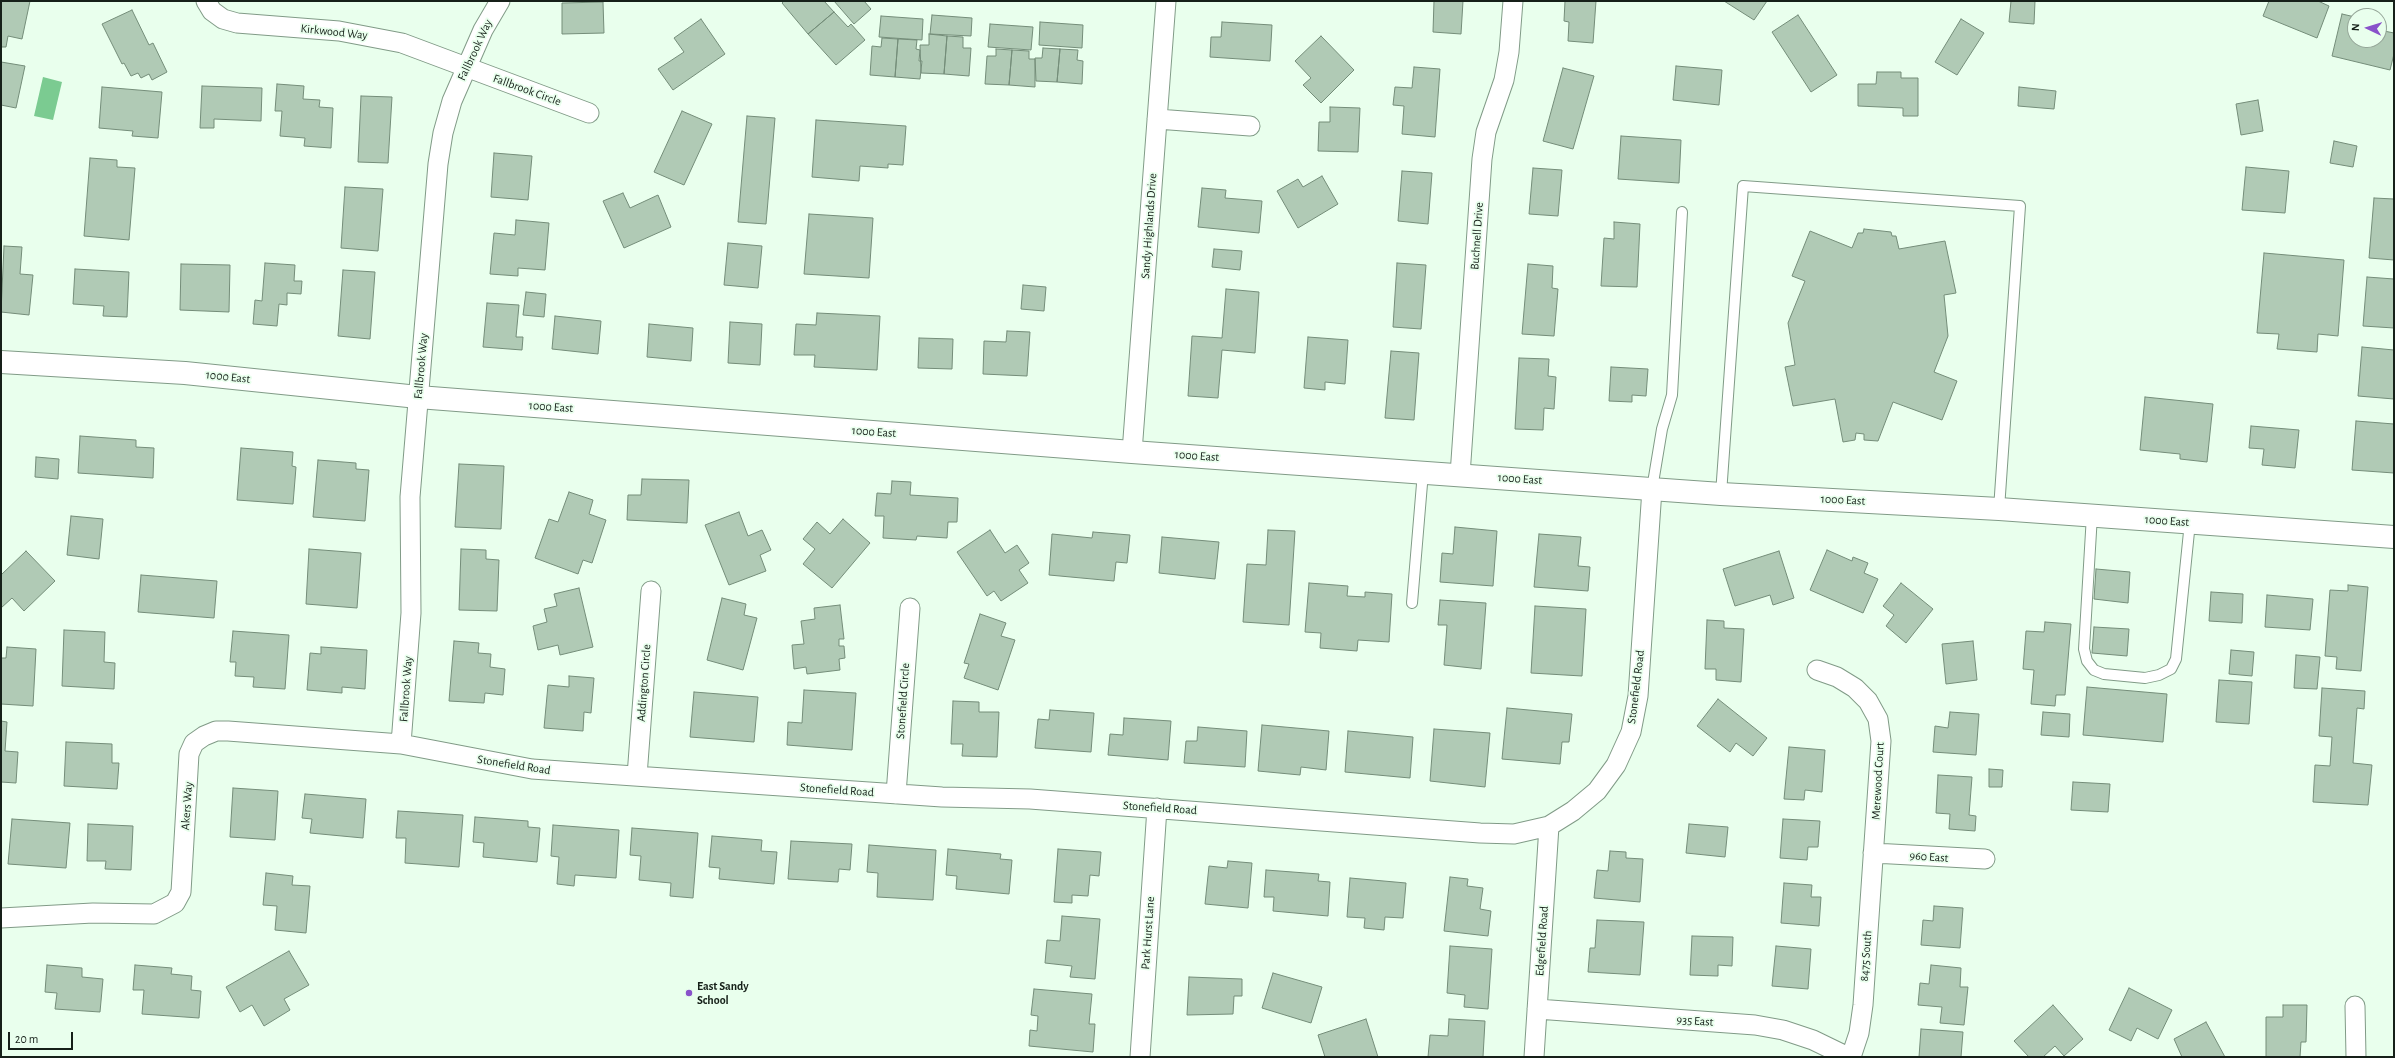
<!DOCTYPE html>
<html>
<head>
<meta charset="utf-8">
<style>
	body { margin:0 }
	#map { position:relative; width:2395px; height:1058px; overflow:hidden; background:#e9ffed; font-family:"Alegreya Sans",sans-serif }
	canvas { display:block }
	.frame { position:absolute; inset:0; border:2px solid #162019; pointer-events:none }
	.north { position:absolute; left:2347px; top:8px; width:40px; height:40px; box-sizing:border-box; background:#e9ffed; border:1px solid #95a698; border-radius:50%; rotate:274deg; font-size:11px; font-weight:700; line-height:16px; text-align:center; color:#162019 }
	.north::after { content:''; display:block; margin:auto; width:14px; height:18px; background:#8952ca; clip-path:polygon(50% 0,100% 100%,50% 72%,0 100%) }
	.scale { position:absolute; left:8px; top:1032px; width:65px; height:18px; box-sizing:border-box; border:2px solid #162019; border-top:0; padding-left:5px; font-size:12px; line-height:14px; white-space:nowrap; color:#162019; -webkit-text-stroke:3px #e9ffed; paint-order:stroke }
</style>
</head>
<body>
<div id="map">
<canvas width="2395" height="1058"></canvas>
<div class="frame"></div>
<div class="north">N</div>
<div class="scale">20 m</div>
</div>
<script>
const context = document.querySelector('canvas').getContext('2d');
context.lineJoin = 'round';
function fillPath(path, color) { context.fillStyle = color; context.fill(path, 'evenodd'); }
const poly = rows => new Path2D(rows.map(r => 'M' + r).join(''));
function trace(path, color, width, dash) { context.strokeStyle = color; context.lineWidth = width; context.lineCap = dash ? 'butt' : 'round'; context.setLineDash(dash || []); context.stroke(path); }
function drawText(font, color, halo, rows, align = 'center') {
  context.font = font + ' "Alegreya Sans",sans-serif'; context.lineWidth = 3.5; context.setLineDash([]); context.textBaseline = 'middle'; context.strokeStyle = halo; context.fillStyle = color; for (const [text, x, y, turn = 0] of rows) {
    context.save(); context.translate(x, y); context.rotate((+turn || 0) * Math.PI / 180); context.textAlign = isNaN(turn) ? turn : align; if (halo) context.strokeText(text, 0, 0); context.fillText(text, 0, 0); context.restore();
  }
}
const water = poly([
	[43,77,62,82,53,120,34,116]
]);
const building = poly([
	[1,1,30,1,22,39,8,36,6,47,1,47,1,1],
	[784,1,824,1,834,12,808,34,782,3,784,1],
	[834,1,864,1,871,9,854,24,834,1],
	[1434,1,1463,1,1461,34,1433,32,1434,1],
	[1565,1,1596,1,1593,43,1568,41,1569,22,1564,21,1565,1],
	[1724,1,1767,1,1754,20,1724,1],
	[2011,1,2035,1,2034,24,2009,22,2011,1],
	[2269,1,2318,1,2329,6,2317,38,2263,16,2269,1],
	[603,2,604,33,562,34,562,3,603,2],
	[132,10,149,45,153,43,167,72,152,80,149,74,141,78,138,73,131,76,124,63,122,64,102,24,132,10],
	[834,12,848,27,851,24,865,40,836,65,808,34,834,12],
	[2342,14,2355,17,2355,40,2379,40,2379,30,2394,33,2394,54,2390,70,2332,56,2342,14],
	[932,15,972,18,971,36,930,34,932,15],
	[1798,15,1837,75,1811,92,1772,32,1798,15],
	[881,16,923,19,922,40,879,37,881,16],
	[701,19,725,54,673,90,658,69,684,52,674,38,701,19],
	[1961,19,1984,33,1957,75,1935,62,1961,19],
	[1040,22,1083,25,1082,48,1039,45,1040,22],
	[1222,22,1272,25,1270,61,1210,57,1211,37,1221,37,1222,22],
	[990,24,1033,27,1031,50,988,47,990,24],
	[929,34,947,36,944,74,921,73,920,45,929,45,929,34],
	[947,36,963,37,963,48,971,48,969,76,944,74,947,36],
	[1321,36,1354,70,1321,103,1303,85,1311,78,1295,61,1321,36],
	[882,38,898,39,895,77,870,75,872,46,881,47,882,38],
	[898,39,917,40,916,49,920,50,919,61,922,61,920,79,895,77,898,39],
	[1043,48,1060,49,1057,82,1036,81,1035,58,1042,58,1043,48],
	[996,49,1012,50,1009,85,985,84,987,56,996,56,996,49],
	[1060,49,1078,50,1077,60,1083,61,1082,84,1057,82,1060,49],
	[1012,50,1029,51,1029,59,1035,59,1035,87,1009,85,1012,50],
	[1,62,25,66,16,108,1,105,1,62],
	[1676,66,1722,70,1719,105,1673,100,1676,66],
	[1414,67,1440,69,1435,137,1402,134,1404,106,1393,105,1395,87,1412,88,1414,67],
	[1563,68,1594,76,1573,149,1543,141,1563,68],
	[1877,72,1901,72,1901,78,1918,78,1918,116,1903,116,1903,108,1858,106,1858,84,1876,84,1877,72],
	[277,84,304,86,303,99,320,100,319,107,333,108,331,148,304,146,305,138,280,136,282,111,275,111,277,84],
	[202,86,262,88,261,121,214,119,214,128,200,128,202,86],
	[102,87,162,92,158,138,132,136,133,131,99,128,102,87],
	[2019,87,2056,91,2054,109,2018,106,2019,87],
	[361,96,392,97,388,163,358,162,361,96],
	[2258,100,2263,131,2241,135,2236,104,2258,100],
	[1330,107,1360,108,1358,152,1318,151,1319,122,1330,122,1330,107],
	[682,111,712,124,684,185,654,172,682,111],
	[747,116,775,118,766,224,738,222,747,116],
	[816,120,906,126,903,165,888,164,888,168,860,166,859,181,812,177,816,120],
	[1621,136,1681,140,1679,183,1618,179,1621,136],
	[2334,141,2357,146,2353,167,2330,163,2334,141],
	[494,153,532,156,528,200,491,197,494,153],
	[90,158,117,160,117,167,135,168,129,240,84,236,90,158],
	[2246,167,2289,171,2285,213,2242,210,2246,167],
	[1533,168,1562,170,1558,216,1529,214,1533,168],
	[1402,171,1432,173,1428,224,1398,221,1402,171],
	[1322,176,1338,204,1298,228,1277,191,1298,179,1303,187,1322,176],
	[345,187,383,189,378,251,341,248,345,187],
	[1202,188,1226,190,1225,198,1262,201,1259,233,1198,227,1202,188],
	[623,193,630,208,658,195,671,227,624,248,603,201,623,193],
	[2374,198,2394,199,2394,260,2369,258,2374,198],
	[809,214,873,218,869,278,804,274,809,214],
	[516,220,549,223,545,270,518,268,518,276,490,274,494,233,515,235,516,220],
	[1614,222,1640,224,1637,287,1601,286,1604,238,1614,239,1614,222],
	[1864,229,1891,232,1892,236,1896,236,1899,249,1945,241,1956,293,1944,295,1948,336,1934,372,1957,381,1942,420,1893,402,1878,441,1864,440,1864,434,1856,433,1855,440,1843,442,1835,399,1793,406,1785,367,1795,365,1788,323,1805,281,1792,276,1810,231,1852,248,1858,233,1863,233,1864,229],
	[728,243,762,246,758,288,724,285,728,243],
	[4,246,22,247,20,274,33,275,29,315,1,312,4,246],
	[1214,249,1242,251,1240,270,1212,267,1214,249],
	[2264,253,2344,260,2338,336,2318,334,2317,352,2277,349,2279,334,2257,333,2264,253],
	[265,263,295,265,294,281,302,281,301,294,287,293,287,305,279,304,277,326,253,324,255,300,262,301,265,263],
	[1397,263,1426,265,1421,329,1393,327,1397,263],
	[181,264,230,265,229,312,180,310,181,264],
	[1528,264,1553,266,1552,288,1558,289,1554,336,1522,334,1528,264],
	[75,269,129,272,127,317,103,316,104,306,73,304,75,269],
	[343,270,375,272,370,339,338,336,343,270],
	[2367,277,2394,279,2394,328,2363,326,2367,277],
	[1023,285,1046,287,1044,311,1021,309,1023,285],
	[1226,289,1259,292,1255,353,1222,350,1218,398,1188,396,1192,336,1222,338,1226,289],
	[526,292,546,294,544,317,523,315,526,292],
	[487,303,519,305,516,337,523,337,522,350,483,347,487,303],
	[817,313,880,316,877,370,814,367,815,355,794,355,796,324,816,325,817,313],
	[555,316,601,321,598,354,552,349,555,316],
	[730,322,762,324,760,365,728,363,730,322],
	[649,324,693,328,691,361,647,357,649,324],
	[1007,331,1030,332,1027,376,983,374,984,341,1006,342,1007,331],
	[1308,337,1348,340,1345,384,1325,382,1325,390,1304,388,1308,337],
	[919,338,953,339,952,369,918,368,919,338],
	[2362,347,2394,350,2394,399,2358,396,2362,347],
	[1391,351,1419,353,1414,420,1385,418,1391,351],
	[1519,358,1549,359,1548,376,1556,377,1554,409,1544,408,1543,430,1515,429,1519,358],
	[1611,367,1648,369,1646,396,1632,395,1632,402,1609,401,1611,367],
	[2145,397,2213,404,2207,462,2180,459,2180,454,2140,450,2145,397],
	[2356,421,2394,424,2394,473,2352,470,2356,421],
	[2251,426,2299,430,2295,468,2262,465,2264,449,2249,448,2251,426],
	[80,436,136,440,136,447,154,448,153,478,78,473,80,436],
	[241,448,293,452,292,466,296,467,293,504,237,500,241,448],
	[36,457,59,459,58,479,35,477,36,457],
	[318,460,356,463,356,469,369,470,365,521,313,517,318,460],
	[459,464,504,466,501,529,455,527,459,464],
	[642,479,689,480,687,523,627,520,628,495,641,495,642,479],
	[892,481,911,482,910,495,958,498,957,522,948,522,947,538,917,536,916,540,883,538,884,516,875,516,877,493,891,494,892,481],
	[569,492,593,500,589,514,606,520,592,563,583,560,578,574,535,558,549,519,558,522,569,492],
	[739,512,748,536,762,530,771,550,760,555,766,571,729,585,705,525,739,512],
	[71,516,103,519,99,559,67,555,71,516],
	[843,519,870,543,832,588,803,564,815,549,803,539,817,522,830,534,843,519],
	[1455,527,1497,531,1493,586,1440,582,1442,553,1453,554,1455,527],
	[990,530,1005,553,1017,545,1029,563,1019,570,1028,583,1001,601,994,591,987,596,957,552,990,530],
	[1268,530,1295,531,1289,625,1243,622,1247,564,1266,565,1268,530],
	[1093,532,1130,535,1127,563,1116,562,1114,581,1049,575,1052,534,1092,538,1093,532],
	[1539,534,1581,537,1578,566,1590,567,1588,591,1534,587,1539,534],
	[1162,537,1219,542,1215,579,1159,573,1162,537],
	[309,549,361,553,357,608,306,604,309,549],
	[461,549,486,550,486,559,499,560,497,611,459,610,461,549],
	[1827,550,1852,561,1853,557,1868,563,1864,573,1878,579,1863,613,1810,590,1827,550],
	[26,551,55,581,24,611,12,598,1,608,1,575,26,551],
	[1779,551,1794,598,1773,605,1770,595,1735,606,1723,569,1779,551],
	[2096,569,2130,572,2128,603,2094,599,2096,569],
	[141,575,217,581,214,618,138,612,141,575],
	[1309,583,1348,586,1347,596,1365,597,1365,592,1392,594,1389,642,1358,640,1357,651,1320,648,1321,633,1305,632,1309,583],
	[1901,583,1933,609,1906,643,1886,626,1894,615,1883,606,1901,583],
	[2348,585,2368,587,2361,671,2336,669,2337,657,2325,656,2330,590,2348,591,2348,585],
	[579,588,593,647,560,655,558,645,538,650,533,626,547,622,544,609,557,606,554,594,579,588],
	[2211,592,2243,594,2242,623,2209,621,2211,592],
	[2267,595,2313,599,2310,630,2265,627,2267,595],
	[722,598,746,604,744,615,757,618,743,670,707,660,722,598],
	[1440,600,1486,603,1481,669,1444,665,1447,625,1438,625,1440,600],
	[840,605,844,639,839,639,839,646,844,646,845,658,839,659,840,670,807,674,806,667,794,669,792,645,804,644,801,621,815,619,814,608,840,605],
	[1535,606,1586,609,1582,676,1531,673,1535,606],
	[980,614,1006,623,1001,636,1015,640,998,690,964,678,969,664,964,663,980,614],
	[1707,620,1724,621,1724,628,1744,629,1741,682,1716,680,1716,669,1705,669,1707,620],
	[2045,622,2071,624,2065,695,2056,695,2055,706,2031,704,2034,670,2023,669,2026,631,2044,632,2045,622],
	[2094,627,2129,629,2127,656,2092,653,2094,627],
	[64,630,105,632,104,662,115,663,114,689,62,686,64,630],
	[233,631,289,635,285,689,253,687,254,677,235,676,236,662,230,662,233,631],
	[454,641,479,643,478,653,491,654,490,667,505,669,503,695,485,693,484,703,449,701,454,641],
	[1973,641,1977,680,1946,684,1942,644,1973,641],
	[7,647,36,649,33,706,1,704,1,658,6,658,7,647],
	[321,647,367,650,365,689,342,687,342,693,307,690,310,653,321,654,321,647],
	[2231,650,2254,652,2252,676,2229,674,2231,650],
	[2296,655,2320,657,2317,689,2294,688,2296,655],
	[569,676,594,678,591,713,584,712,583,731,544,728,548,685,569,687,569,676],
	[2219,680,2252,682,2249,724,2216,722,2219,680],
	[2087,687,2167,694,2163,742,2083,735,2087,687],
	[2322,688,2365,691,2364,709,2357,708,2353,763,2372,765,2368,805,2313,802,2315,765,2330,766,2332,737,2319,736,2322,688],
	[804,690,856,693,852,750,787,745,788,722,802,723,804,690],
	[694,692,758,697,754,742,690,737,694,692],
	[1718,699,1767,738,1753,756,1736,743,1730,752,1697,726,1718,699],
	[953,701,979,702,979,712,999,712,997,757,962,756,963,744,951,744,953,701],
	[1507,708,1572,714,1569,742,1562,742,1560,764,1502,759,1507,708],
	[1050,710,1094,713,1091,752,1035,748,1038,719,1049,720,1050,710],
	[1950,712,1979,714,1976,755,1933,752,1935,726,1948,728,1950,712],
	[2043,712,2070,714,2069,737,2041,735,2043,712],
	[1124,718,1171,721,1168,760,1108,755,1110,734,1123,735,1124,718],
	[1,721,7,722,5,751,18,752,16,783,1,782,1,721],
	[1262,725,1329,731,1326,770,1301,767,1300,775,1258,771,1262,725],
	[1198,727,1247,731,1245,767,1184,763,1186,741,1197,741,1198,727],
	[1434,729,1490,733,1485,787,1430,781,1434,729],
	[1348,731,1413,737,1410,778,1345,772,1348,731],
	[66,742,112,744,112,763,119,763,117,789,64,786,66,742],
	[1789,747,1825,750,1822,792,1805,790,1804,800,1784,799,1789,747],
	[1989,769,2003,770,2002,787,1989,787,1989,769],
	[1938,775,1972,777,1969,815,1976,816,1975,831,1949,829,1950,814,1936,813,1938,775],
	[2073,782,2110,784,2108,812,2071,810,2073,782],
	[233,788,278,791,275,840,230,837,233,788],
	[305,794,366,799,363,838,310,833,312,819,302,818,305,794],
	[398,811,463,815,459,867,405,863,406,838,396,838,398,811],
	[475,817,528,821,528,827,540,828,537,862,483,857,484,843,473,842,475,817],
	[12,819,70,823,66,868,8,864,12,819],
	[1783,819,1820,821,1818,847,1808,847,1807,860,1780,858,1783,819],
	[88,824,133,826,131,870,105,869,106,861,87,861,88,824],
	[1689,824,1728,827,1725,857,1686,853,1689,824],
	[553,825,619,830,616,878,575,875,574,886,557,884,559,857,551,856,553,825],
	[632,828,698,833,693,898,670,896,671,883,639,880,641,856,630,855,632,828],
	[712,836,762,840,761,851,777,852,774,884,719,879,720,868,709,867,712,836],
	[791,841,852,844,850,870,839,869,838,882,788,879,791,841],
	[869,845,936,850,933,900,877,897,878,873,867,872,869,845],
	[948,849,1001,854,1000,859,1012,860,1009,894,956,889,957,876,946,875,948,849],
	[1058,849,1101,852,1099,876,1090,875,1088,896,1072,895,1072,903,1054,902,1058,849],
	[1610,851,1626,852,1626,858,1643,859,1640,902,1594,898,1597,870,1608,871,1610,851],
	[1228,861,1252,863,1248,908,1205,904,1209,866,1227,868,1228,861],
	[1266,870,1319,874,1318,881,1330,882,1328,916,1273,911,1274,897,1264,897,1266,870],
	[266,873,293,876,292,885,310,886,306,933,275,930,277,906,263,905,266,873],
	[1450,877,1468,879,1467,886,1483,888,1480,909,1491,911,1488,936,1444,931,1450,877],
	[1350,878,1406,883,1403,918,1385,917,1384,930,1364,928,1365,918,1347,917,1350,878],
	[1784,883,1812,885,1811,897,1821,897,1819,926,1781,923,1784,883],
	[1934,906,1963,908,1960,948,1921,945,1923,920,1933,921,1934,906],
	[1062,916,1100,919,1095,979,1070,977,1072,966,1045,963,1047,940,1060,941,1062,916],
	[1597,920,1644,922,1640,975,1588,972,1590,948,1595,948,1597,920],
	[1692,936,1733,937,1732,966,1718,965,1718,976,1690,975,1692,936],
	[1450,946,1492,949,1488,1009,1464,1007,1465,995,1447,993,1450,946],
	[1776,946,1811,949,1808,989,1772,986,1776,946],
	[289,951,309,985,284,999,290,1010,264,1026,252,1005,240,1012,226,987,289,951],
	[47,965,82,968,82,977,103,979,100,1012,55,1009,57,993,45,992,47,965],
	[135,965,172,968,171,974,192,976,191,990,201,991,199,1018,142,1014,144,990,133,990,135,965],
	[1931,965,1961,968,1960,987,1968,987,1964,1025,1940,1023,1942,1007,1918,1005,1920,983,1929,984,1931,965],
	[1273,973,1322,987,1311,1023,1262,1008,1273,973],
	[1189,977,1242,979,1242,996,1234,996,1233,1014,1187,1015,1189,977],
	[2129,988,2172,1010,2158,1039,2137,1028,2131,1041,2109,1030,2129,988],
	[1034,989,1092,994,1089,1024,1095,1024,1093,1052,1029,1046,1030,1030,1037,1031,1038,1016,1031,1015,1034,989],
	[2053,1005,2083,1039,2064,1056,2055,1046,2043,1057,2029,1057,2014,1041,2053,1005],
	[2283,1005,2307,1005,2306,1042,2301,1042,2300,1057,2266,1057,2266,1017,2283,1017,2283,1005],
	[1366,1019,1378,1057,1325,1057,1318,1035,1366,1019],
	[1449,1019,1485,1021,1483,1057,1428,1057,1430,1035,1448,1036,1449,1019],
	[2206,1022,2225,1057,2182,1057,2174,1039,2206,1022],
	[1921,1029,1963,1032,1961,1057,1919,1057,1921,1029]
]);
const service = poly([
	[1652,489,1662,429,1672,395,1682,212],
	[1721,494,1743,186,2020,206,1999,509],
	[2092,515,2084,649,2087,661,2094,670,2104,674,2145,678,2159,675,2171,669,2176,659,2190,522],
	[1412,603,1423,472]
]);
const minor = poly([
	[206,1,212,11,223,19,237,23,339,31,402,43,589,113],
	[1157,119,1250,126],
	[1132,452,1166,1],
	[1460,475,1482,159,1486,132,1504,80,1509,52,1513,1],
	[1817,670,1837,677,1855,688,1868,701,1878,719,1881,741,1863,1005,1859,1033,1851,1057],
	[401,744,411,613,410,497,438,164,443,133,452,101,483,30,500,1],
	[637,776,651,591],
	[896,794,910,608],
	[1873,853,1985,859],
	[1,918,93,913,154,914,175,903,181,892,189,754,194,743,204,736,216,731,228,731,401,744,532,769,942,797,1030,799,1480,833,1514,834,1549,826,1573,811,1597,791,1616,765,1631,732,1638,696,1652,489],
	[2355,1006,2356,1057],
	[1537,1009,1755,1025,1783,1030,1813,1040,1848,1057],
	[1140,1057,1157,808],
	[1534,1057,1549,826]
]);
const tertiary = poly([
	[1,362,185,373,418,397,1132,452,1721,494,1999,509,2394,537]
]);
const markers = [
	[689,993,4,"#8952ca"]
];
const streetNames = [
	["Kirkwood Way",334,32,6],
	["Fallbrook Way",475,50,-65],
	["Fallbrook Circle",527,90,20],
	["Sandy Highlands Drive",1149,226,-86],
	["Buchnell Drive",1477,236,-86],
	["Fallbrook Way",421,366,-85],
	["1000 East",228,377,6],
	["1000 East",551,407,4],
	["1000 East",874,432,4],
	["1000 East",1197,456,4],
	["1000 East",1520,479,4],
	["1000 East",1843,500,3],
	["1000 East",2167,521,4],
	["Addington Circle",644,683,-86],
	["Stonefield Road",1636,687,-83],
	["Fallbrook Way",406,689,-86],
	["Stonefield Circle",903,701,-86],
	["Stonefield Road",514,765,9],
	["Merewood Court",1878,781,-87],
	["Stonefield Road",837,790,4],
	["Akers Way",187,806,-86],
	["Stonefield Road",1160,808,4],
	["960 East",1929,857,4],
	["Park Hurst Lane",1148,933,-86],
	["Edgefield Road",1542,941,-86],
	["8475 South",1866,956,-86],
	["935 East",1695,1021,4]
];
const poiNames = [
	["East Sandy",697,986],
	["School",697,1000]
];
fillPath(water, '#7bcb91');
fillPath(building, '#b0cab5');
trace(building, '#748d79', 1);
trace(service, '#819b87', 12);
trace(minor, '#819b87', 21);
trace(tertiary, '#819b87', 24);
trace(service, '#fff', 10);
trace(minor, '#fff', 19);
trace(tertiary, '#fff', 22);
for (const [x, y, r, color] of markers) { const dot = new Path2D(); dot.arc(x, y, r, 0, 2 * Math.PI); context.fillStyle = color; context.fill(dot); trace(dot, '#e9ffed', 1.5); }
drawText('12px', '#162019', '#e9ffed', streetNames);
drawText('bold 12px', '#162019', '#e9ffed', poiNames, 'left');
</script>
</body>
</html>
